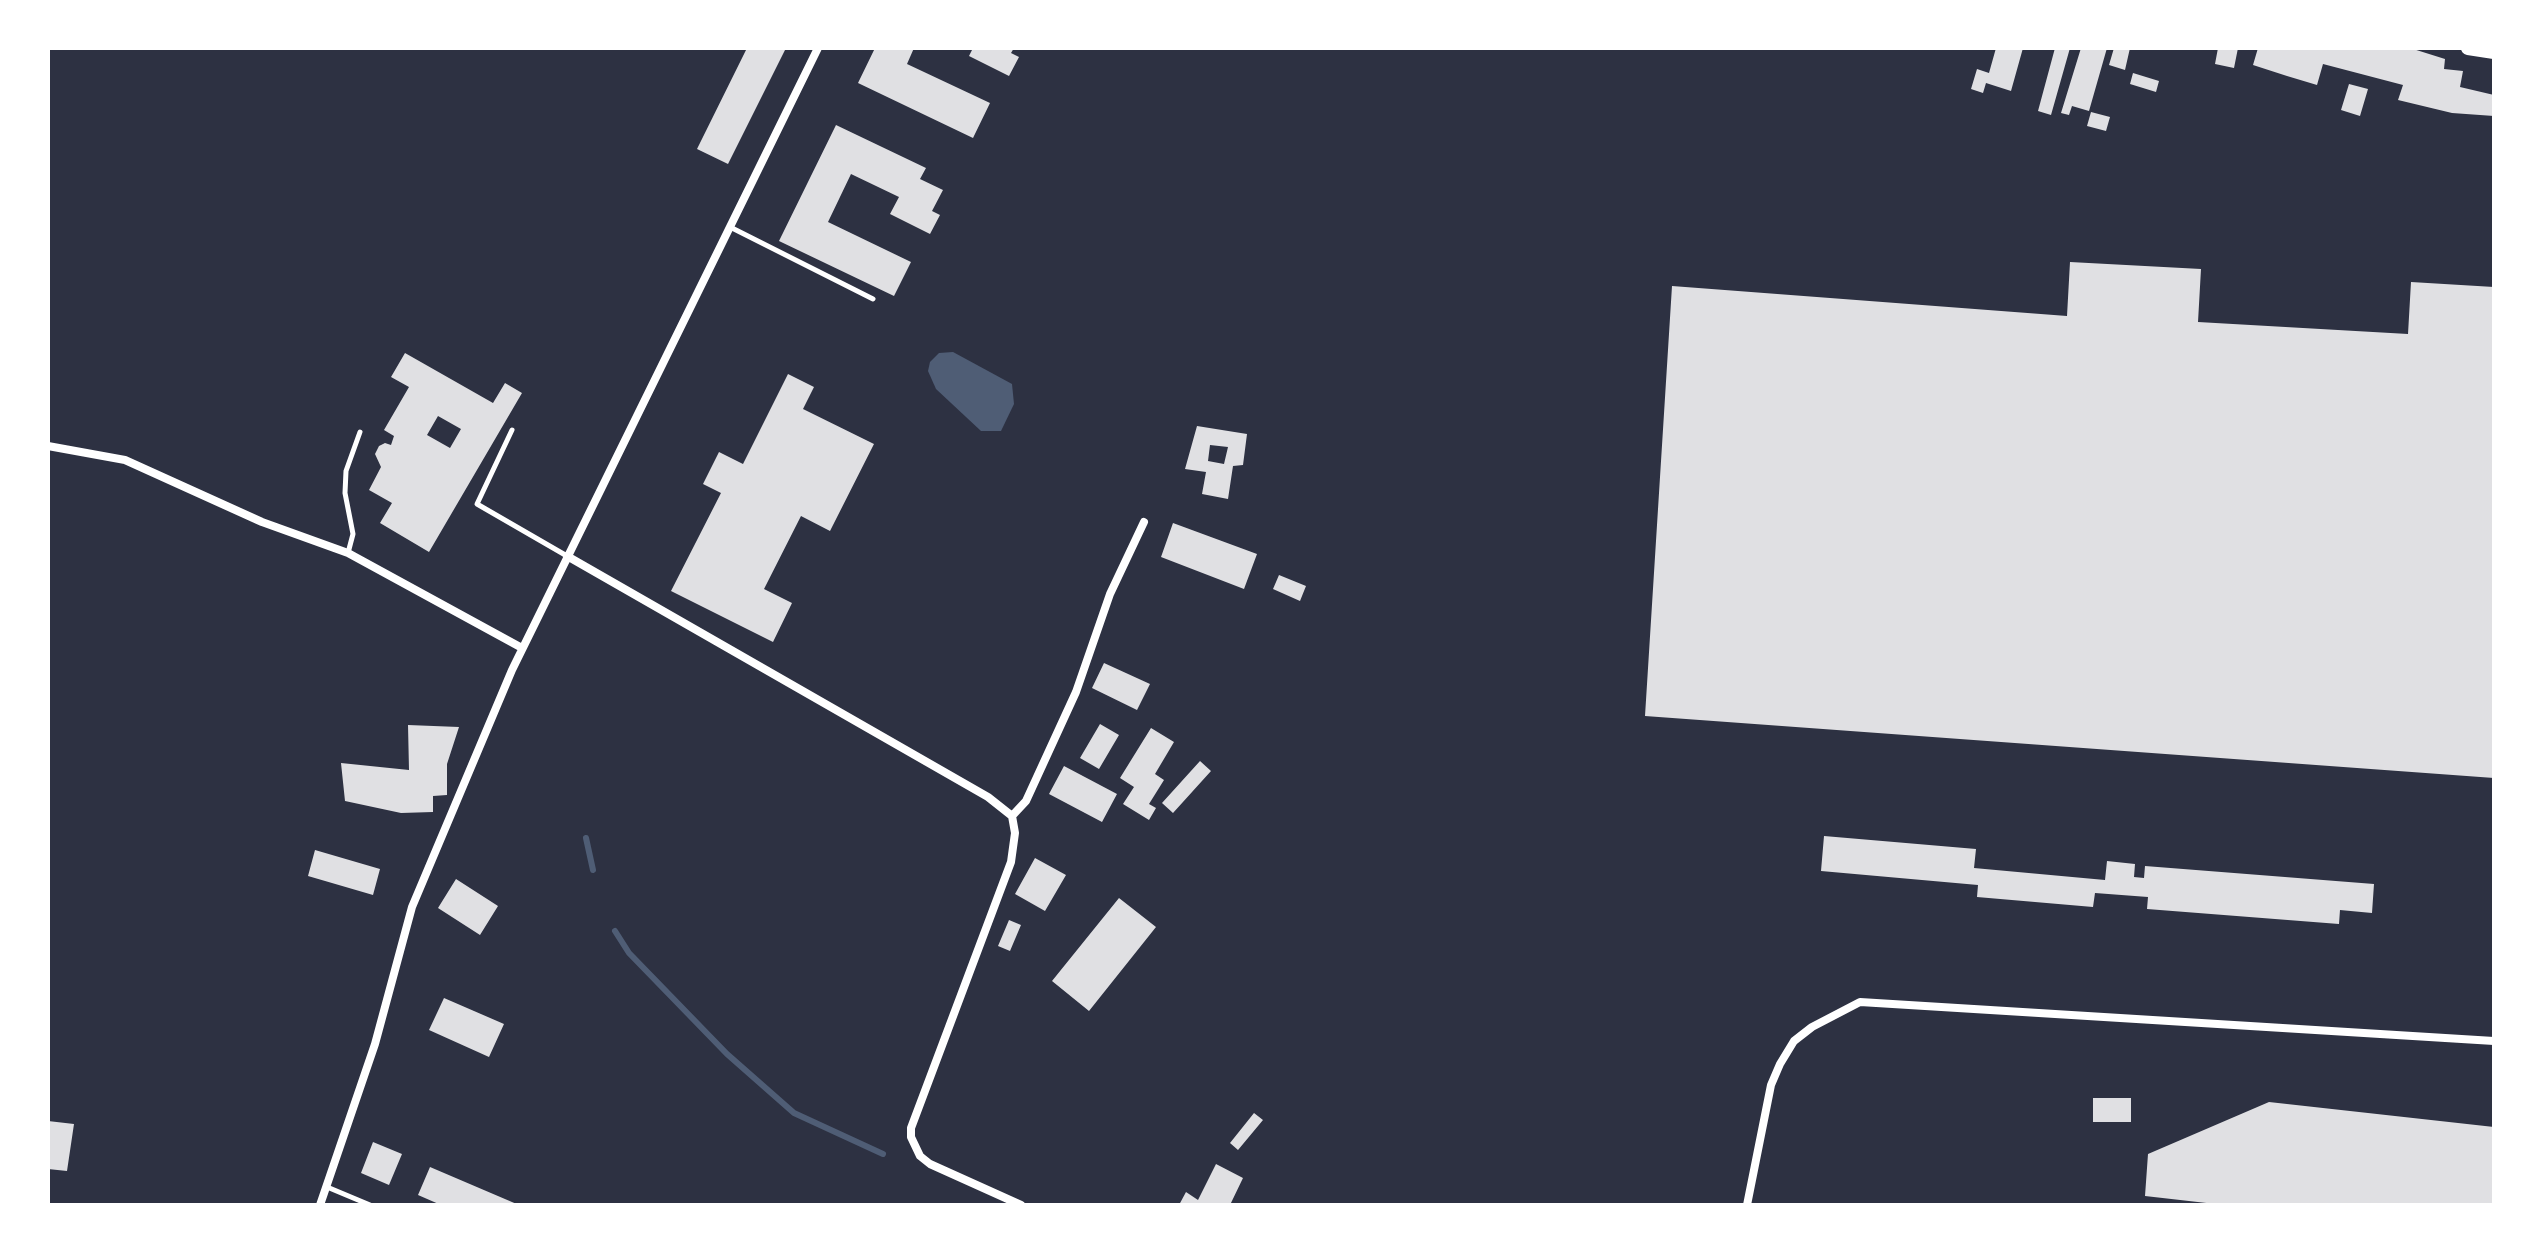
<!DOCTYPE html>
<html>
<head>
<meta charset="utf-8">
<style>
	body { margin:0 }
	#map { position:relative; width:2542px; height:1253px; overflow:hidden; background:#2d3142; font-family:Merriweather,serif }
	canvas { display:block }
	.frame { position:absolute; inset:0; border:50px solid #fff; pointer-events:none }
</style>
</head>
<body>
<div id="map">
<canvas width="2542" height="1253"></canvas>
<div class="frame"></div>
</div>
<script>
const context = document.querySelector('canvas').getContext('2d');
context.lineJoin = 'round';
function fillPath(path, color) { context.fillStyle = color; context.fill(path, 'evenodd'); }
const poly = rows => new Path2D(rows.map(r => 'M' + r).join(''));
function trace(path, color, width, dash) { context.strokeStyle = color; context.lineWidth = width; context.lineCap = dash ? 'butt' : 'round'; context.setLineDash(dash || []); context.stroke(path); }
const water = poly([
	[953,352,1012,384,1014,404,1001,431,981,431,936,389,928,371,930,362,939,353]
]);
const stream = poly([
	[586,838,593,870],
	[615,931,629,953,727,1054,794,1113,883,1154]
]);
const building = poly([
	[747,48,786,48,728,164,697,149],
	[875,48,914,48,907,64,990,103,973,138,858,83],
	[973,48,1014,48,1011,53,1019,57,1009,76,969,56],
	[1996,48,2023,48,2011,91,1986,83,1983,93,1971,89,1977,69,1989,73],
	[2055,48,2070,48,2051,115,2038,111],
	[2081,48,2107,48,2089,111,2072,106,2069,115,2061,113],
	[2114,48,2130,48,2125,70,2109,65],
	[2218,48,2238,48,2234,68,2215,64],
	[2258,48,2410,48,2445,59,2444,69,2463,71,2460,87,2494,95,2494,116,2452,113,2398,100,2403,85,2323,64,2317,85,2287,76,2253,65],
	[2133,73,2159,81,2156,92,2130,84],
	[2349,84,2368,89,2360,116,2341,110],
	[2091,112,2110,117,2106,131,2087,126],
	[836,125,926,168,920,179,943,190,932,211,940,215,930,234,890,214,899,197,851,174,828,222,911,262,894,296,779,241],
	[2070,262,2201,269,2198,322,2408,334,2411,282,2494,287,2494,778,1645,716,1672,286,2067,316],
	[405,353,493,403,505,383,522,393,429,552,380,523,392,503,369,490,381,467,375,454,379,446,385,443,391,445,394,436,384,430,409,387,391,377],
	[438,416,461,429,450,448,427,435],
	[788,374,814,387,803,409,874,444,830,531,801,516,764,589,792,603,773,642,671,591,721,493,703,484,719,452,743,464],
	[1197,426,1247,434,1243,465,1233,466,1228,499,1202,494,1206,472,1185,469],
	[1210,445,1228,447,1224,464,1208,461],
	[1173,523,1257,554,1244,589,1161,557],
	[1279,575,1306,586,1300,601,1273,589],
	[1104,663,1150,684,1137,710,1092,688],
	[1100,724,1119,735,1099,769,1080,758],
	[408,725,459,727,447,764,447,795,433,796,433,812,401,813,345,801,341,763,409,770],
	[1151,728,1174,742,1155,774,1164,780,1149,804,1156,808,1149,820,1123,804,1134,787,1120,778],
	[1200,761,1211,771,1173,813,1162,803],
	[1064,766,1117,794,1102,822,1049,794],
	[1824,836,1976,849,1974,868,2105,880,2107,861,2135,864,2134,877,2144,878,2145,866,2374,884,2372,913,2340,910,2339,924,2147,909,2148,897,2095,893,2093,907,1977,897,1978,885,1821,871],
	[315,850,380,869,373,895,308,876],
	[1035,858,1066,875,1045,911,1015,894],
	[456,879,498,906,480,935,438,908],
	[1119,898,1156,927,1089,1011,1052,981],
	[1009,920,1021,925,1010,951,998,946],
	[444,998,504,1024,489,1057,429,1030],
	[2093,1098,2131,1098,2131,1122,2093,1122],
	[2269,1102,2494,1127,2494,1205,2224,1205,2145,1196,2148,1154],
	[1254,1113,1263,1120,1238,1150,1230,1143],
	[48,1121,74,1124,67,1171,48,1169],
	[373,1142,402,1154,389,1185,361,1173],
	[1216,1164,1243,1178,1230,1205,1179,1205,1186,1192,1198,1200],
	[430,1167,519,1205,441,1205,418,1195]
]);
const service = poly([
	[730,227,873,299],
	[512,430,477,504,567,556],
	[348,553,353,534,345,493,346,471,360,432],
	[327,1187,370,1205]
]);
const minor = poly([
	[48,446,125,460,262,522,348,553,522,648],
	[567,556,988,797,1012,816,1015,833,1011,862,911,1128,911,1137,920,1156,930,1164,1021,1205],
	[1012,816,1026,801,1076,692,1110,594,1144,522],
	[320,1205,375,1044,412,907,512,670,818,48],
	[1747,1205,1771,1085,1780,1064,1794,1041,1812,1027,1860,1002,2494,1041]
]);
const secondary = poly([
	[2468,48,2494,52]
]);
fillPath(water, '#4f5d75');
trace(stream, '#4f5d75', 6);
fillPath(building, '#e0e0e3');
trace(service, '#fff', 5);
trace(minor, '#fff', 8);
trace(secondary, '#fff', 14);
</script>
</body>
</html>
